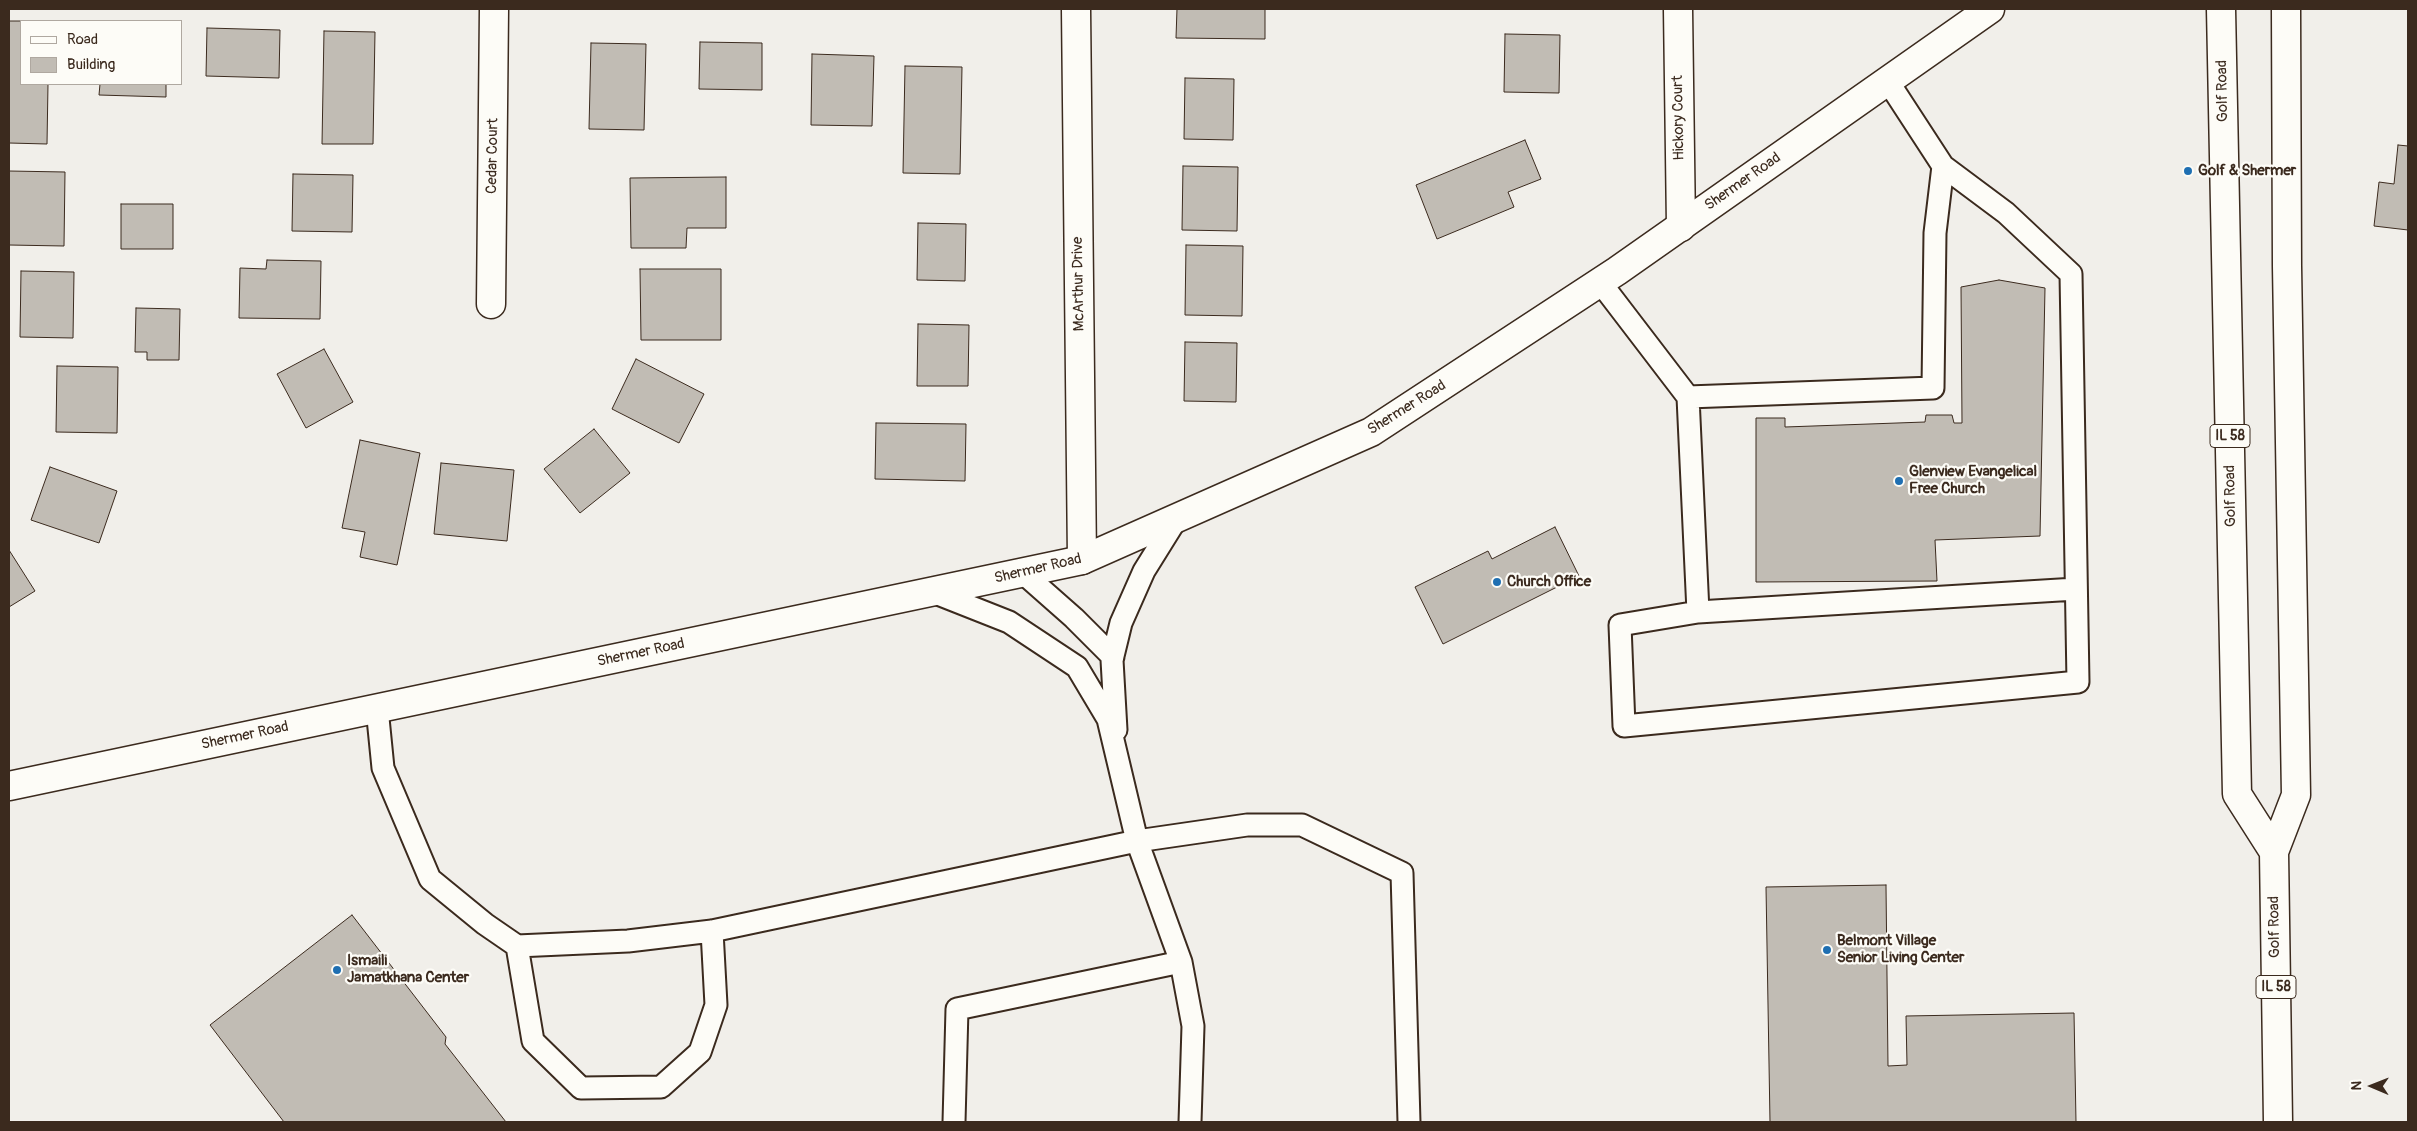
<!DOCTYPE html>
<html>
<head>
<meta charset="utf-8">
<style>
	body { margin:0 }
	#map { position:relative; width:2417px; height:1131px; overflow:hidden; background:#f1efea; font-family:Pangolin,sans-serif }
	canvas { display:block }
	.frame { position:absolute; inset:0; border:10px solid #3b2a1e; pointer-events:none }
	.legend { position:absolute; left:20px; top:20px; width:162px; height:65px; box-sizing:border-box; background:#fdfcf7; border:1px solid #afa8a0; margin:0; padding:6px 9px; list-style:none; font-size:15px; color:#3b2a1e }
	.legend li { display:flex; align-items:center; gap:10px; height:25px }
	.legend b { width:25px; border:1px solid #afa8a0 }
	.north { position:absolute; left:2347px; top:1061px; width:50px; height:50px; -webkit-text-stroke:4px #fdfcf7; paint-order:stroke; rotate:271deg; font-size:14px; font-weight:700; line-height:20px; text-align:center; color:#3b2a1e }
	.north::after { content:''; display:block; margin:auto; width:18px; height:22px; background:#3b2a1e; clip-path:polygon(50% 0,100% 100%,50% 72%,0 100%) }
</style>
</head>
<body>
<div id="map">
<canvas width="2417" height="1131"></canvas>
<div class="frame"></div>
<ul class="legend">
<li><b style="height:6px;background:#fdfcf7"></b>Road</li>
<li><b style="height:14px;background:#c1bcb4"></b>Building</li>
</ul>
<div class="north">N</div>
</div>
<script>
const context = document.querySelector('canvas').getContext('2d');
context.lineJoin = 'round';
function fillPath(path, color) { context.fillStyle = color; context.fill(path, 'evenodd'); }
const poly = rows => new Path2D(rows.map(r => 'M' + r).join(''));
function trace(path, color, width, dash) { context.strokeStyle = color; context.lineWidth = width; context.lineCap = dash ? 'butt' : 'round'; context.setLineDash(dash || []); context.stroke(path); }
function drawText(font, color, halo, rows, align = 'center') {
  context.font = font + ' Pangolin,sans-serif'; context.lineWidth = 4.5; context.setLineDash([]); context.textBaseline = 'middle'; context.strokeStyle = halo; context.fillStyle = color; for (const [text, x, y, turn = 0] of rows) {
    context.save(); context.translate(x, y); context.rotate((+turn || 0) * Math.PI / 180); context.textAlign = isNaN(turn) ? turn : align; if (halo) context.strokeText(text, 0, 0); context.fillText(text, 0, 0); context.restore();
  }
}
const building = poly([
	[1177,9,1265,9,1265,39,1176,38,1177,9],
	[9,21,21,21,21,84,48,84,47,144,9,143,9,21],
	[207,28,280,30,279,78,206,76,207,28],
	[324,31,375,32,373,144,322,144,324,31],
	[1505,34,1560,35,1559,93,1504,92,1505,34],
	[700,42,762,43,762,90,699,89,700,42],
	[591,43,646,44,644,130,589,129,591,43],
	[812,54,874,56,872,126,811,125,812,54],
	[905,66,962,67,960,174,903,173,905,66],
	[1185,78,1234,79,1233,140,1184,139,1185,78],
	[100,84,166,84,166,97,99,95,100,84],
	[1525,140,1541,179,1508,192,1514,207,1437,239,1416,185,1525,140],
	[2398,145,2408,146,2408,230,2374,226,2379,182,2394,184,2398,145],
	[1183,166,1238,167,1237,231,1182,230,1183,166],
	[9,171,65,172,64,246,9,245,9,171],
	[293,174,353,175,352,232,292,231,293,174],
	[726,177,726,228,687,228,686,248,631,248,630,178,726,177],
	[121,204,173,204,173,249,121,249,121,204],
	[918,223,966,224,965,281,917,280,918,223],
	[1186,245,1243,246,1242,316,1185,315,1186,245],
	[267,260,321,261,320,319,239,318,240,268,266,269,267,260],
	[640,269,721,269,721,340,641,340,640,269],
	[21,271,74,272,73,338,20,337,21,271],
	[1999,280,2045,288,2040,536,1935,540,1937,581,1756,582,1756,418,1785,418,1785,427,1925,422,1926,415,1952,415,1954,423,1962,423,1961,287,1999,280],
	[136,308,180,309,179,360,147,360,147,352,135,352,136,308],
	[918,324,969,325,968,386,917,386,918,324],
	[1185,342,1237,343,1236,402,1184,401,1185,342],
	[324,349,353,402,306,428,277,374,324,349],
	[636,359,704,394,679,443,612,409,636,359],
	[57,366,118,367,117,433,56,432,57,366],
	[876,423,966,424,965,481,875,479,876,423],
	[594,429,630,473,580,513,544,469,594,429],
	[360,440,420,453,397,565,360,557,365,532,342,528,360,440],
	[441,463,514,470,507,541,434,534,441,463],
	[50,467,117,491,99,543,31,520,50,467],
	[1555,527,1579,576,1443,644,1415,587,1488,551,1492,559,1555,527],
	[9,550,35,591,9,607,9,550],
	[1886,885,1888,1066,1907,1065,1906,1016,2074,1013,2076,1122,1770,1122,1766,887,1886,885],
	[352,915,446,1037,445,1044,506,1122,284,1122,210,1025,352,915]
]);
const service = poly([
	[1887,80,1943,166,2006,213,2071,274,2078,682,1624,726,1620,625,1698,612,2076,589],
	[1600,282,1688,397,1698,612],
	[1688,397,1933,388,1935,233,1943,166],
	[1023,573,1074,618,1113,657],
	[377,708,383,768,430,879,485,924,517,946,628,941,712,931,1137,841,1108,719,1077,667,1009,622,933,592],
	[1116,730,1112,660,1121,623,1144,571,1177,518],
	[517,946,533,1041,581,1088,661,1087,700,1052,716,1005,712,931],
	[954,1122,957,1009,1181,962],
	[1190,1122,1193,1026,1181,962,1137,841,1247,825,1302,825,1402,873,1409,1122]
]);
const minor = poly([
	[1076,9,1082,560],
	[1678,9,1681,227],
	[491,304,494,9]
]);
const secondary = poly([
	[9,786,1082,560,1371,432,1617,271,1990,9]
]);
const primary = poly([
	[2221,9,2237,794,2274,852],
	[2278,1122,2274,852,2296,795,2287,266,2286,9]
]);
const markers = [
	[2188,171,5,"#1f6fb2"],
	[1899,481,5,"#1f6fb2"],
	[1497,582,5,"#1f6fb2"],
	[1827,950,5,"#1f6fb2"],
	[337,970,5,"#1f6fb2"]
];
const shields = [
	[2230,436,40],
	[2276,987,40]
];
const shieldNames = [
	["IL 58",2230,436],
	["IL 58",2276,987]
];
const streetNames = [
	["Golf Road",2223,91,-91],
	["Hickory Court",1679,118,-91],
	["Cedar Court",493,156,-89],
	["Shermer Road",1743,182,-35],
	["McArthur Drive",1079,284,-91],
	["Shermer Road",1407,408,-32],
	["Golf Road",2231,496,-91],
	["Shermer Road",1038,569,-13],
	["Shermer Road",641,653,-12],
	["Shermer Road",245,736,-12],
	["Golf Road",2275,927,-91]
];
const poiNames = [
	["Golf & Shermer",2198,171],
	["Glenview Evangelical",1909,472],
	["Free Church",1909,489],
	["Church Office",1507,582],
	["Belmont Village",1837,941],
	["Senior Living Center",1837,958],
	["Ismaili",347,961],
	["Jamatkhana Center",347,978]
];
fillPath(building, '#c1bcb4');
trace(building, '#3b2a1e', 1);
trace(service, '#3b2a1e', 25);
trace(minor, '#3b2a1e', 31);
trace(secondary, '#3b2a1e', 31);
trace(primary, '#3b2a1e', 31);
trace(service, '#fdfcf7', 21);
trace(minor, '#fdfcf7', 28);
trace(secondary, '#fdfcf7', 28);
trace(primary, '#fdfcf7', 28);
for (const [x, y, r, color] of markers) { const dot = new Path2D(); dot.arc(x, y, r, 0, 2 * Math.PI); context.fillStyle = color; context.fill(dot); trace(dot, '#fdfcf7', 2); }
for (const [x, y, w] of shields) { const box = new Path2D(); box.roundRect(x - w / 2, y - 11.5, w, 23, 4); context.fillStyle = '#fdfcf7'; context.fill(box); trace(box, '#3b2a1e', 1); }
drawText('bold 14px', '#3b2a1e', null, shieldNames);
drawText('15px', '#3b2a1e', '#fdfcf7', streetNames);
drawText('bold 15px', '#3b2a1e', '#fdfcf7', poiNames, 'left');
</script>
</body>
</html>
